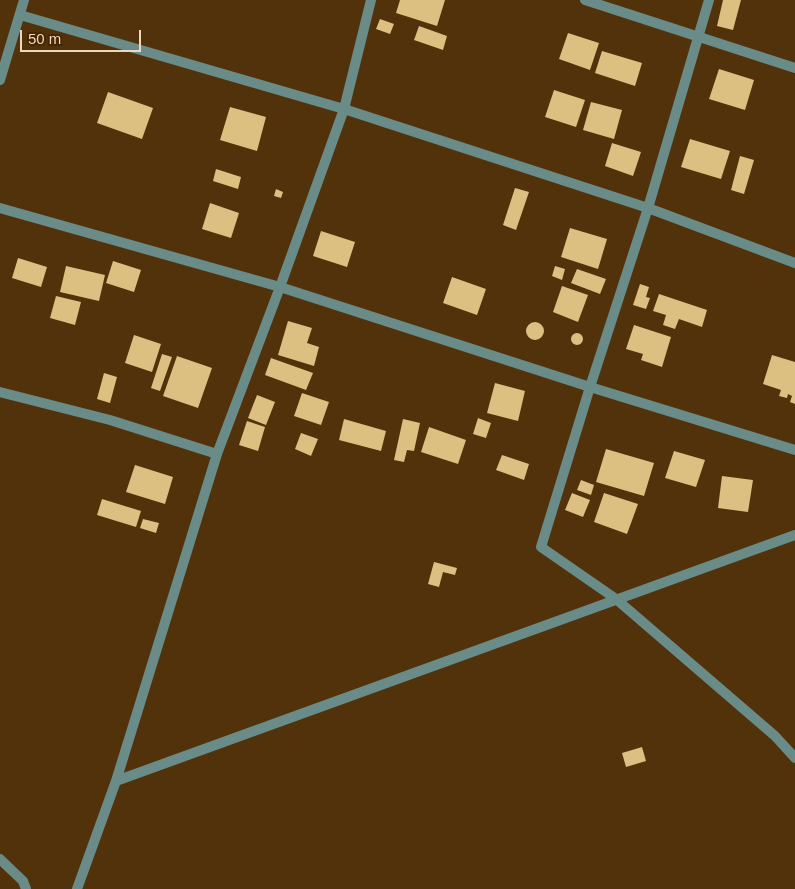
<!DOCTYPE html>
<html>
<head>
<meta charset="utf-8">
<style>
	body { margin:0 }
	#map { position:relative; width:795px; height:889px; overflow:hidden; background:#52320a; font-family:Helvetica,sans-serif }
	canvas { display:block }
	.scale { position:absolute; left:20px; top:30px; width:121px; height:22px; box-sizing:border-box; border:2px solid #efd6be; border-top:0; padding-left:6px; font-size:15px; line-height:18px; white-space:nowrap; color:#efd6be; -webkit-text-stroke:4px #472700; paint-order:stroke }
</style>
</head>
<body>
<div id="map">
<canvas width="795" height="889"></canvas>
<div class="scale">50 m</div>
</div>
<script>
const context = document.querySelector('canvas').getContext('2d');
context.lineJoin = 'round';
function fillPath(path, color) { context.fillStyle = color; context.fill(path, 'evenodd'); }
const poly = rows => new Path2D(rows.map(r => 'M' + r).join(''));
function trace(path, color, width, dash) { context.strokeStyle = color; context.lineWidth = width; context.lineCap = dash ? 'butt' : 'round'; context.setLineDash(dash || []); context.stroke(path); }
const building = poly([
	[400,0,445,0,437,26,396,13],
	[723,0,741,0,733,30,717,26],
	[380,19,394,24,390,34,376,29],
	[419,26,447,36,443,50,414,40],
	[568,33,599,43,590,70,559,59],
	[602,51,642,63,635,86,595,73],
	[719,69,754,80,745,110,709,99],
	[554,90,585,100,576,127,545,117],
	[108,92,153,108,142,139,97,123],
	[591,102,622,110,614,139,583,130],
	[230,107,266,117,257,151,220,140],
	[690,139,730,151,721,179,681,167],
	[612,143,641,152,633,176,605,166],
	[740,156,754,160,744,194,731,190],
	[216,169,241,177,238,189,213,181],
	[515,188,529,192,516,230,503,225],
	[276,189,283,192,281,198,274,196],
	[210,203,239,213,231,238,202,229],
	[570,228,607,239,598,269,561,257],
	[321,231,355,242,347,267,313,256],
	[18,258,47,267,41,287,12,278],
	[113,261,141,270,134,292,106,283],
	[66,266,105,275,99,301,60,292],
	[555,266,565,269,562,280,552,276],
	[577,269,606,279,600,294,571,283],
	[452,277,486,289,477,315,443,303],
	[640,284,649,287,646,297,650,298,646,309,633,305],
	[562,286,588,295,578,322,553,312],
	[659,294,707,310,702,327,679,319,675,329,663,325,666,315,653,311],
	[56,296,81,302,75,325,50,318],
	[288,321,312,328,307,343,319,347,314,366,278,355],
	'526 331a9 9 0 1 1 18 0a9 9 0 1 1-18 0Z',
	[634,325,671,337,662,367,641,360,643,354,626,349],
	'571 339a6 6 0 1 1 12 0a6 6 0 1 1-12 0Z',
	[134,335,161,344,152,372,125,363],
	[162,354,172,357,160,391,151,388],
	[772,355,795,362,795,404,790,402,792,396,788,394,787,398,779,396,781,390,763,384],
	[177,356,212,368,198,408,163,396],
	[271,358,313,373,306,390,265,375],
	[104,373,117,377,110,403,97,399],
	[495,383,525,391,518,421,487,413],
	[302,393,329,402,321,425,294,416],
	[257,395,275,402,266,425,248,418],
	[478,418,491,423,486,438,473,434],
	[344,419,386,431,381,451,339,440],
	[403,419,420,423,414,451,407,450,404,462,394,460],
	[247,421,265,427,258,451,239,445],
	[429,427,466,440,458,464,421,452],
	[301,433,318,439,311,456,295,449],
	[606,449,654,463,644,496,596,482],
	[674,451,705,460,696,487,665,478],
	[502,455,529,464,524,480,496,470],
	[135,465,173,477,165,504,126,492],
	[722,476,753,480,748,512,718,508],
	[581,480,594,485,591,495,577,490],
	[572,493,590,500,583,517,565,510],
	[604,493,638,504,627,534,594,522],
	[102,499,141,511,136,527,97,515],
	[143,519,159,523,156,533,140,528],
	[434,562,457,568,455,575,443,572,439,587,428,584],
	[642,747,646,761,626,767,622,753]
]);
const street = poly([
	[585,0,795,68],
	[709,0,648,208,590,387,541,547,616,599,775,736,795,758],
	[20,15,344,109,648,208,795,263],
	[0,80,24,0],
	[0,208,280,287,590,387,795,450],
	[0,392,110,420,217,454],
	[116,781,795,535],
	[0,859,23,881,26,889],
	[77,889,116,781,217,454,280,287,344,109,371,0]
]);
fillPath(building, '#dcc081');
trace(street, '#6a8c88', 10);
</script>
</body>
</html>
